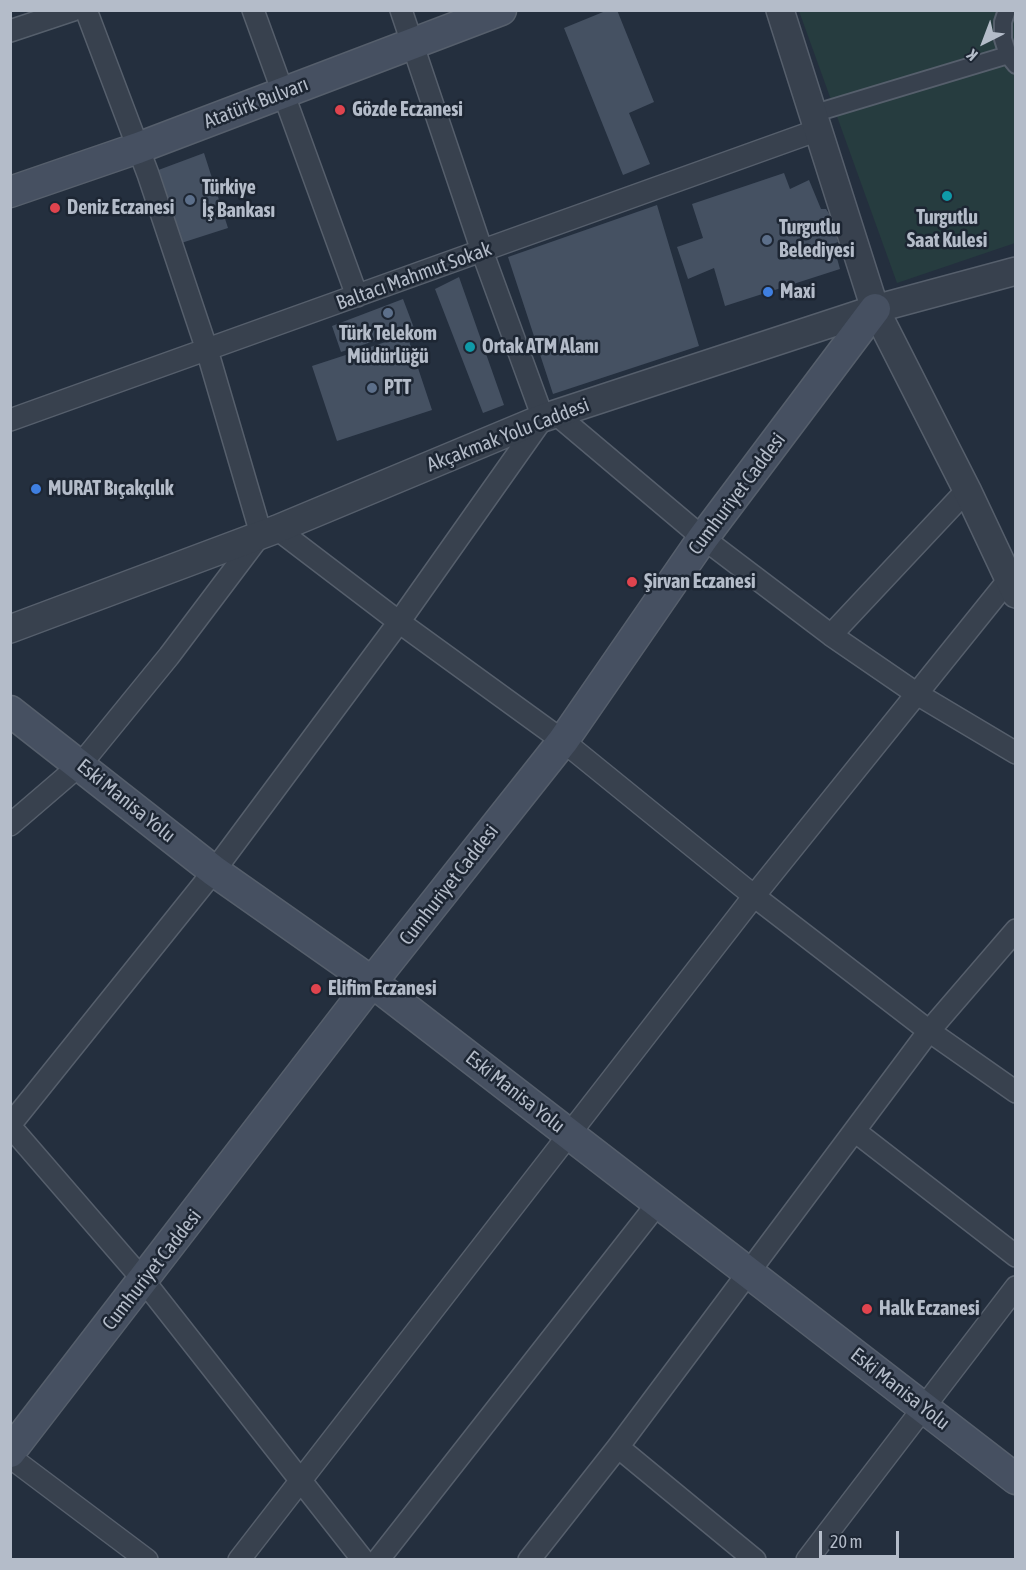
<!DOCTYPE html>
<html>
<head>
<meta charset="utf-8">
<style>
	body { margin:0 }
	#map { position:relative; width:1026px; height:1570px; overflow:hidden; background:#242f3e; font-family:"Asap Condensed",sans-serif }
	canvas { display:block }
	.frame { position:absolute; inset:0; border:12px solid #b4bcc9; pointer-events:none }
	.north { position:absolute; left:954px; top:12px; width:60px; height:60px; -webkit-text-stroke:4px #1d2633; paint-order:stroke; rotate:222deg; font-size:16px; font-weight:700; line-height:24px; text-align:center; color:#b4bcc9 }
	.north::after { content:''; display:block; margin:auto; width:21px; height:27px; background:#b4bcc9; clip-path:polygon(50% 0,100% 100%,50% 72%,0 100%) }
	.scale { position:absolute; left:819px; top:1531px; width:80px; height:27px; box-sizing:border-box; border:3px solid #b4bcc9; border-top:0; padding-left:8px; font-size:18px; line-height:21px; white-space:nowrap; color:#b4bcc9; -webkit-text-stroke:4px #1d2633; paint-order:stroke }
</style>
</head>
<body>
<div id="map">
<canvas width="1026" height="1570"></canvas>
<div class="frame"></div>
<div class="north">K</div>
<div class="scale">20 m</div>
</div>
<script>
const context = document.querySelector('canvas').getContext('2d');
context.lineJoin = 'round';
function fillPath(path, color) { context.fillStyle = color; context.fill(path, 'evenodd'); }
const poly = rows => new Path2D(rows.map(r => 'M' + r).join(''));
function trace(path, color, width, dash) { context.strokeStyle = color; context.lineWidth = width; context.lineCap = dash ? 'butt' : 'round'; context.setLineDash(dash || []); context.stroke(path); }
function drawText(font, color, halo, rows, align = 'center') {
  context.font = font + ' "Asap Condensed",sans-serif'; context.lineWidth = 5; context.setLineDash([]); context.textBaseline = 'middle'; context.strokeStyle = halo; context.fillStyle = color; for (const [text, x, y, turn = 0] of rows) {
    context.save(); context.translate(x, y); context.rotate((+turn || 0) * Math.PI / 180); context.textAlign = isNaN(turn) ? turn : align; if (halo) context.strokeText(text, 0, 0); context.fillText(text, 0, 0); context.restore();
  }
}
const green = poly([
	[799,11,1015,11,1015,243,897,283]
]);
const building = poly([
	[608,10,617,10,654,102,629,113,650,164,623,175,564,28],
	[204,153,228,228,175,245,153,172],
	[784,173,790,189,809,180,821,209,826,209,833,220,838,242,833,244,840,269,725,306,714,268,688,279,677,247,703,238,692,204],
	[657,205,699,346,553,394,508,257],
	[459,277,504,405,483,413,435,289],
	[403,299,414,328,341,352,332,326],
	[407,335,432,410,337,441,312,366]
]);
const pedestrian = poly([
	[1007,10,1003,22,1003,39,1008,55,1016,65],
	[812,114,1008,55]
]);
const minor = poly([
	[253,10,357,296],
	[10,31,73,10],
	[556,414,703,538,831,635,917,694,1016,753],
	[10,420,818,130],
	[277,529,399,622,563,741,754,896,929,1031,1016,1092],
	[831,635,967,490],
	[10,825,81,764,169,656,261,534,207,350,148,174,86,10],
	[10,1125,214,871,399,622,543,418,482,251,401,10],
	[10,1126,144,1281,363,1560],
	[856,1132,1016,1256],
	[618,1447,755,1560],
	[10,1457,147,1560],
	[239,1560,754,896,1010,578,1016,576],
	[378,1560,658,1203],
	[529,1560,618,1447,929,1031,1016,930],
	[807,1560,1016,1287]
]);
const tertiary = poly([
	[780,10,875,309,967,490,1016,594],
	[10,629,277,529,543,418,875,309,1016,271]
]);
const secondary = poly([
	[10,192,138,148,501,10],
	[10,711,214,871,372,982,1016,1479],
	[10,1452,372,982,563,741,703,538,875,309]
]);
const markers = [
	[340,110,6,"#e0444e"],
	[947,196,6,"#0f9aa8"],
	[190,200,6,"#5c6f8a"],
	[55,208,6,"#e0444e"],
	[767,240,6,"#5c6f8a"],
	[768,292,6,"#3f7fe0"],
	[388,313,6,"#5c6f8a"],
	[470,347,6,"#0f9aa8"],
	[372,388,6,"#5c6f8a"],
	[36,489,6,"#3f7fe0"],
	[632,582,6,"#e0444e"],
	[316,989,6,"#e0444e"],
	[867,1309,6,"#e0444e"]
];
const streetNames = [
	["Atatürk Bulvarı",256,103,-21],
	["Baltacı Mahmut Sokak",414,276,-20],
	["Akçakmak Yolu Caddesi",508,435,-21],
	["Cumhuriyet Caddesi",737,494,-53],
	["Eski Manisa Yolu",126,801,39],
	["Cumhuriyet Caddesi",449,885,-52],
	["Eski Manisa Yolu",515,1092,38],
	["Cumhuriyet Caddesi",152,1270,-52],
	["Eski Manisa Yolu",900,1389,38]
];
const poiNames = [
	["Gözde Eczanesi",352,110],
	["Türkiye",202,188],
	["İş Bankası",202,211],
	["Deniz Eczanesi",67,208],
	["Turgutlu",947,218,"center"],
	["Saat Kulesi",947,241,"center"],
	["Turgutlu",779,228],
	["Belediyesi",779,251],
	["Maxi",780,292],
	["Türk Telekom",388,334,"center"],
	["Müdürlüğü",388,357,"center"],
	["Ortak ATM Alanı",482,347],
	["PTT",384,388],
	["MURAT Bıçakçılık",48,489],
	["Şirvan Eczanesi",644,582],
	["Elifim Eczanesi",328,989],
	["Halk Eczanesi",879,1309]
];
fillPath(green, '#263c3f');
fillPath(building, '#455162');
trace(pedestrian, '#565f6c', 20);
trace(minor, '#565f6c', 24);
trace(tertiary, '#565f6c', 30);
trace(secondary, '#565f6c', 33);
trace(pedestrian, '#38414e', 16);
trace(minor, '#38414e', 21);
trace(tertiary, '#38414e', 27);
trace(secondary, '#465061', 30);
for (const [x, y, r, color] of markers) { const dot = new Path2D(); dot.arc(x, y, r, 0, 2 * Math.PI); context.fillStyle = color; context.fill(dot); trace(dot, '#1d2633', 2); }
drawText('20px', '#b4bcc9', '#1d2633', streetNames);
drawText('bold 20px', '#b4bcc9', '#1d2633', poiNames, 'left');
</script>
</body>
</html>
